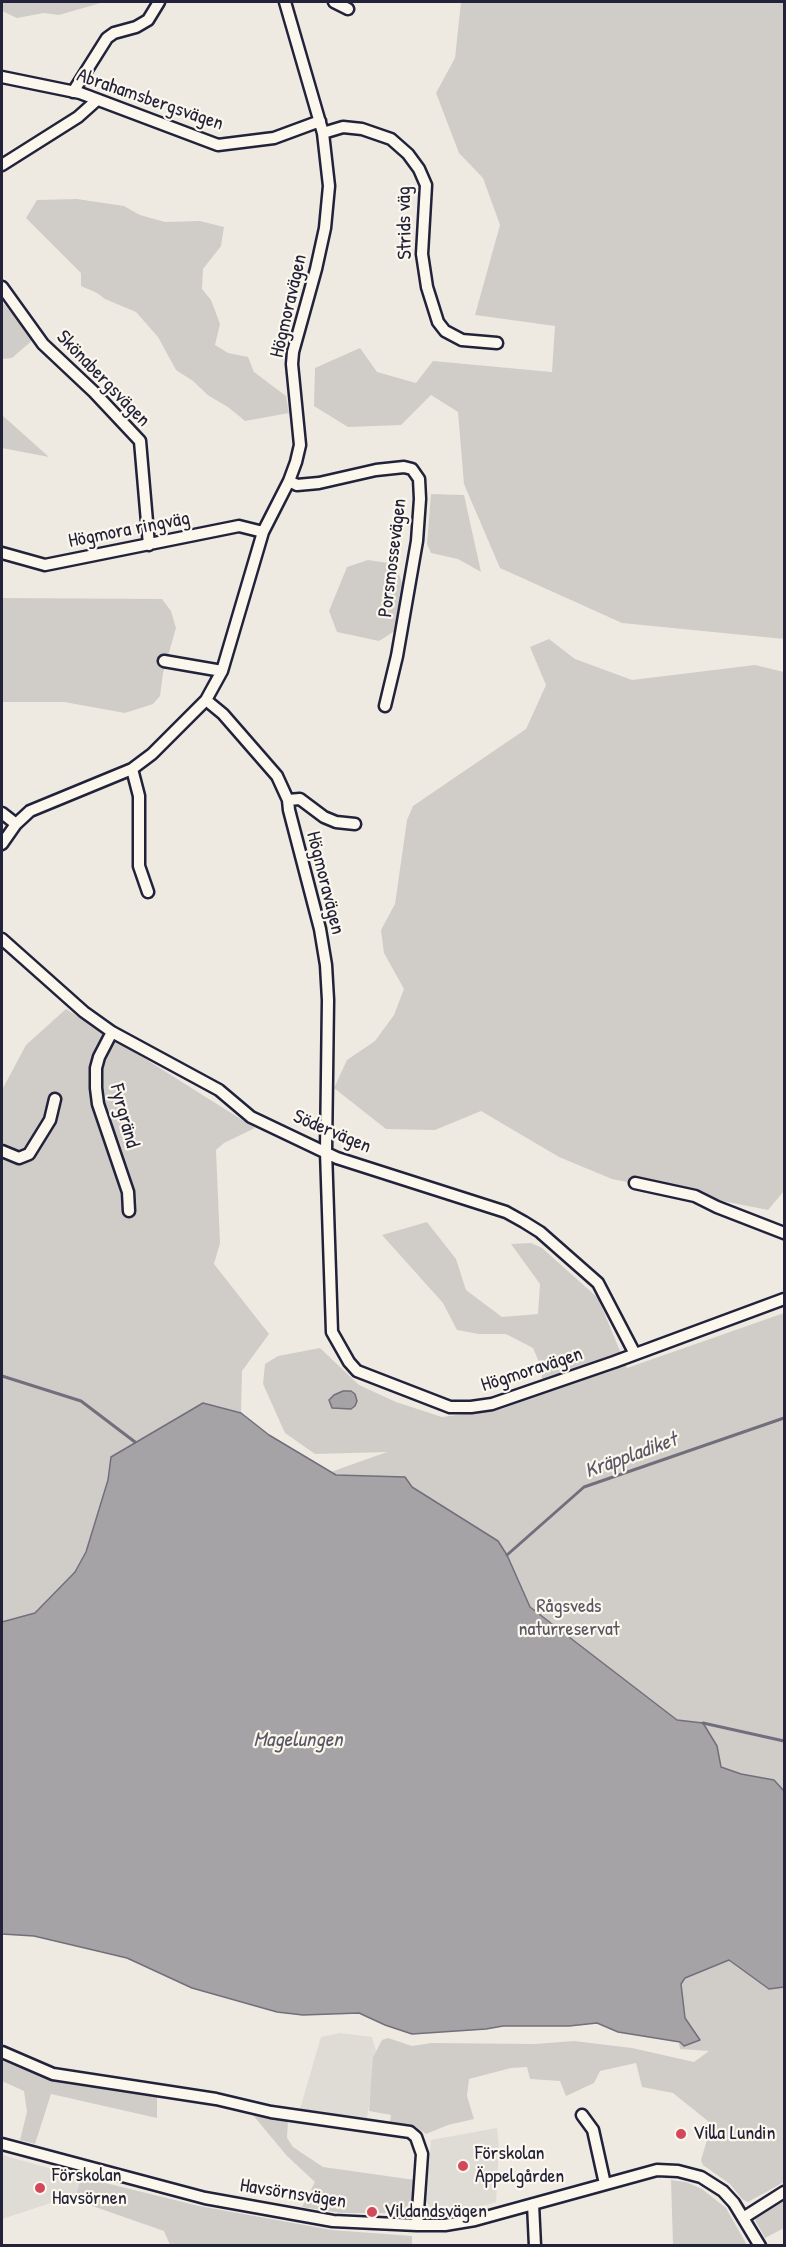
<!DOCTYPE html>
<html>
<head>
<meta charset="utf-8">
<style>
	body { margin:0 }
	#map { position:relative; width:786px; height:2247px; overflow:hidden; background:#eeeae2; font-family:"Patrick Hand",sans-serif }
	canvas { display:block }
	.frame { position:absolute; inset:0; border:3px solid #22223b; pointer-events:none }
</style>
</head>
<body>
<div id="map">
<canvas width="786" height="2247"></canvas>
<div class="frame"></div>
</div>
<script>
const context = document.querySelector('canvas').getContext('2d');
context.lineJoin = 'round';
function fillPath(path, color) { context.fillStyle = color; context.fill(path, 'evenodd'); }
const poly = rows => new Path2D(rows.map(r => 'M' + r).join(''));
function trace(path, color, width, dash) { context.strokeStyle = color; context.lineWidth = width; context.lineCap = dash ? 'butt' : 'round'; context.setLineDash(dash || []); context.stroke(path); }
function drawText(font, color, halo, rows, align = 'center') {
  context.font = font + ' "Patrick Hand",sans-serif'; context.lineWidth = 4.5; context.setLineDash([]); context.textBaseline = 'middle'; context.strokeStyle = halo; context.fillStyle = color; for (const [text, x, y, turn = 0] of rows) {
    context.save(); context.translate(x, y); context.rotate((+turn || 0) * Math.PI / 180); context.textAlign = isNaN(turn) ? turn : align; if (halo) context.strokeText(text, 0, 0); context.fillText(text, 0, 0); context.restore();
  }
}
const built = poly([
	[340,2033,372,2037,376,2051,373,2057,373,2079,367,2118,300,2109,321,2037],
	[497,2128,499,2148,496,2202,474,2209,434,2214,426,2200,431,2140],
	[2,2155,81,2177,75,2200,63,2199,2,2219]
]);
const green = poly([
	[2,2,104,2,59,15,44,13,17,18,2,11],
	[461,2,784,2,784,639,622,623,500,568,464,484,458,412,431,395,401,425,348,427,314,406,315,368,360,348,377,372,416,383,433,361,552,372,555,326,475,315,500,225,483,178,459,153,436,93,455,58],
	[77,199,124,206,140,215,165,222,200,221,224,227,221,246,203,269,202,289,211,300,220,324,215,345,228,353,248,357,254,372,286,396,289,413,245,421,228,407,209,396,193,381,176,370,158,337,136,312,105,299,97,293,81,286,81,273,26,218,37,200],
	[2,302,35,338,12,358,2,359],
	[2,415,49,457,2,448],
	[431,494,464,495,481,572,458,559,431,553,427,544],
	[368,560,395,564,402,583,401,627,379,641,337,632,329,611,347,567],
	[2,598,162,599,171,611,176,628,163,673,160,696,153,704,125,713,64,702,2,702],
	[549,639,575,659,632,680,755,665,784,672,784,1191,768,1210,612,1179,559,1157,481,1111,435,1130,386,1129,334,1088,347,1060,375,1041,394,1015,404,989,384,953,381,930,395,904,407,820,413,806,526,729,546,685,530,647],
	[66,1009,255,1128,224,1143,216,1150,220,1243,214,1264,269,1334,242,1371,241,1413,203,1403,112,1457,108,1480,86,1552,75,1572,35,1613,2,1622,2,1090,26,1045],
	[427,1222,456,1259,466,1290,502,1317,538,1314,540,1284,511,1244,531,1243,542,1248,598,1298,627,1368,784,1313,784,2182,748,2202,742,2199,730,2184,703,2165,701,2160,707,2140,709,2122,673,2093,642,2087,636,2063,600,2071,594,2083,566,2096,560,2081,530,2079,527,2067,511,2068,469,2079,467,2096,474,2119,448,2125,426,2134,415,2126,390,2122,391,2115,369,2111,373,2057,382,2040,388,2038,412,2046,431,2043,535,2044,574,2041,632,2048,694,2062,709,2051,680,2049,641,1854,311,1479,387,1452,315,1454,285,1433,263,1384,265,1364,278,1356,320,1348,359,1385,396,1402,442,1417,501,1409,542,1393,542,1369,533,1348,506,1334,479,1334,457,1330,443,1303,382,1235],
	[2,2057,54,2078,157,2096,157,2118,51,2094,35,2144,20,2140,27,2112,24,2091,2,2081],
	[252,2114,288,2120,287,2138,293,2147,323,2167,415,2180,410,2210,406,2213,341,2213,302,2207,315,2182,287,2156],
	[81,2177,199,2206,332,2230,412,2236,412,2245,170,2245,164,2231,75,2200],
	[671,2180,686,2182,702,2189,726,2208,747,2245,673,2245],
	[784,2198,784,2228,765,2238,755,2220,757,2215]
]);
const water = poly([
	[343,1391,351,1391,355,1394,357,1401,355,1406,351,1409,332,1408,329,1400,334,1395,343,1391],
	[203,1403,241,1413,269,1435,336,1475,405,1477,412,1487,498,1541,507,1555,530,1607,677,1720,703,1723,717,1746,721,1767,741,1774,774,1780,784,1791,784,1987,769,1989,729,1960,685,1978,681,1984,685,2018,700,2040,684,2046,680,2042,618,2032,597,2023,569,2026,503,2026,486,2029,412,2034,385,2025,359,2013,303,2015,277,2012,192,1988,127,1958,34,1936,2,1934,2,1622,35,1613,75,1572,86,1552,108,1480,111,1457,203,1403]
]);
const stream = poly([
	[2,1376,81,1401,135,1442],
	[507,1555,584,1487,784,1418],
	[703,1723,784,1741]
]);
const minor = poly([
	[285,2,323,133,329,186,325,228,316,269,293,352,292,364,300,445,296,462,289,481,263,532,222,671,206,700,223,714,277,776,288,800,289,810,320,929,326,965,328,1000,326,1151,332,1332,349,1362,357,1371,450,1407,471,1407,492,1404,614,1362,784,1299],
	[334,2,348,9],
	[2,77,80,93,218,145,274,138,320,121],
	[73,92,107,38,114,33,136,27,148,20,159,2],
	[323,133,343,127,362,129,391,139,408,154,419,169,426,185,422,254,427,287,438,322,445,331,462,340,497,343],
	[2,165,78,117,97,100],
	[2,287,43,344,94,392,140,441,149,545],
	[289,481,297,485,319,483,376,470,404,467,412,469,419,479,420,499,417,541,397,656,385,706],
	[2,553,45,565,239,526,263,532],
	[164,661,222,671],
	[132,769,139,796,139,866,148,892],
	[288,800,300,799,324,817,336,822,355,824],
	[2,813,16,824],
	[2,844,16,824,30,811,132,769,152,754,206,700],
	[2,939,84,1012,112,1032,219,1090,251,1117,337,1158,506,1212,524,1222,540,1232,598,1283,635,1354],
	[112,1032,99,1057,96,1068,96,1088,98,1104,128,1192,129,1211],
	[2,1151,19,1158,29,1154,50,1120,55,1099],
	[635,1183,695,1196,717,1207,784,1233],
	[2,2052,53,2074,216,2099,271,2112,410,2132,416,2137,422,2154,417,2225],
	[582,2115,593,2130,605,2184],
	[2,2144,205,2198,333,2221,417,2225,445,2225,475,2220,657,2170,678,2171,701,2177,723,2191,734,2203,760,2246],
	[533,2204,535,2246],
	[743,2218,784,2192]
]);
const markers = [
	[681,2134,6,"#d1495b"],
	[463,2166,6,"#d1495b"],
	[40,2188,6,"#d1495b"],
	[372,2212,6,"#d1495b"]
];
const streetNames = [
	["Abrahamsbergsvägen",150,100,19],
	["Strids väg",405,223,-91],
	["Högmoravägen",289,306,-77],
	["Skönabergsvägen",103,379,46],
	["Högmora ringväg",129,530,-11],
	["Porsmossevägen",393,558,-83],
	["Högmoravägen",325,883,76],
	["Fyrgränd",124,1116,75],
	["Södervägen",332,1132,23],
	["Högmoravägen",532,1370,-18],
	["Havsörnsvägen",293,2194,9]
];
const parkNames = [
	["Rågsveds",569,1607],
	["naturreservat",569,1630]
];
const poiNames = [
	["Villa Lundin",693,2134],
	["Förskolan",475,2154],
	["Äppelgården",475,2177],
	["Förskolan",52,2176],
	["Havsörnen",52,2199],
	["Vildandsvägen",384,2212]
];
const waterNames = [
	["Kräppladiket",631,1456,-20],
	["Magelungen",298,1740]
];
fillPath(built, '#dfdbd5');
fillPath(green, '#d0cdc9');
fillPath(water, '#a6a3a7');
trace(water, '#716f7c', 1.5);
trace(stream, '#716f7c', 3);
trace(minor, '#22223b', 15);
trace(minor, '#fbf7ec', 10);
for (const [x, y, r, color] of markers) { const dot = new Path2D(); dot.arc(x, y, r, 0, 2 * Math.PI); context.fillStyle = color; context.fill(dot); trace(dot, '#fbf7ec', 2); }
drawText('20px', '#22223b', '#fbf7ec', streetNames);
drawText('20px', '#565566', '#fbf7ec', parkNames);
drawText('20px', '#22223b', '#fbf7ec', poiNames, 'left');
drawText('italic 21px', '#575666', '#fbf7ec', waterNames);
</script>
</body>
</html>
